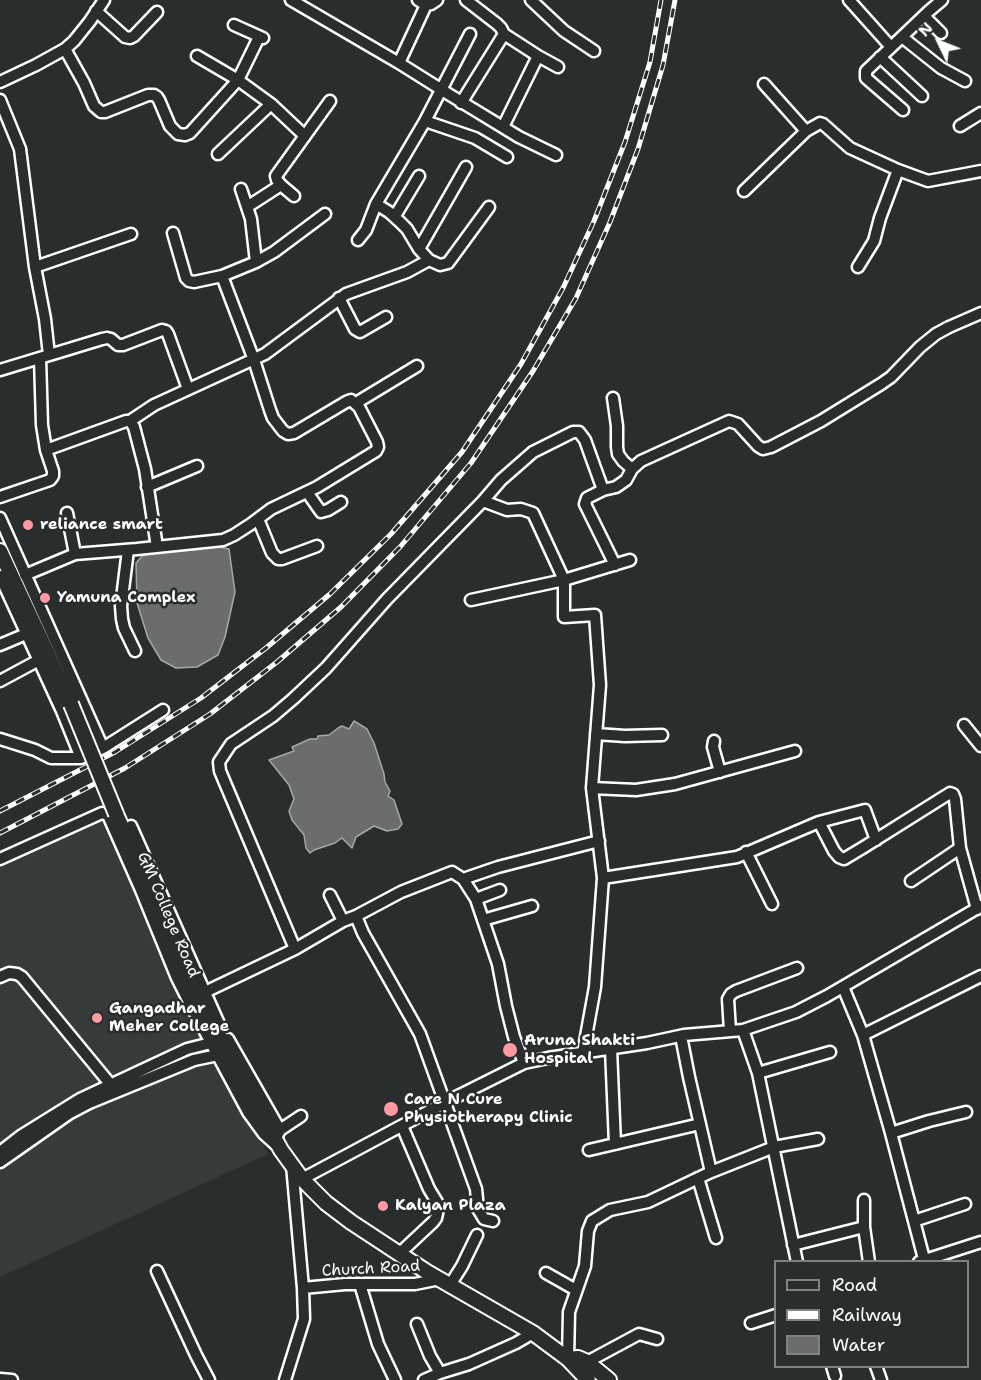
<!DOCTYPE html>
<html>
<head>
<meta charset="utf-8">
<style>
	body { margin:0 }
	#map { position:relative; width:981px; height:1380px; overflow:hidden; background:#2a2d2e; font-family:"Shantell Sans",sans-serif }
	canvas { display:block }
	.legend { position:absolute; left:774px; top:1260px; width:195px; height:108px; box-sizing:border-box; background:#2a2d2e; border:2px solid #7f8182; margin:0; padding:8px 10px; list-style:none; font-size:18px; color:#fff }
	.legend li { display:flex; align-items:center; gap:12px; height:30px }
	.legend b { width:30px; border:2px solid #7f8182 }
	.north { position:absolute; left:909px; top:12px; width:60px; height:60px; -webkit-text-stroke:4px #2a2d2e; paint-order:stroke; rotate:313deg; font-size:16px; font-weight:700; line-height:24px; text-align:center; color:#fff }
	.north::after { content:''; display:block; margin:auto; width:21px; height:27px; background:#fff; clip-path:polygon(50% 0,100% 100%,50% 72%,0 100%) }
</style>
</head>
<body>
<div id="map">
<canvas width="981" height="1380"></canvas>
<ul class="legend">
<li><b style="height:8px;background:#2a2d2e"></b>Road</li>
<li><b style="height:8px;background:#fff"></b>Railway</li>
<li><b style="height:16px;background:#6a6c6d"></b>Water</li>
</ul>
<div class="north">N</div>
</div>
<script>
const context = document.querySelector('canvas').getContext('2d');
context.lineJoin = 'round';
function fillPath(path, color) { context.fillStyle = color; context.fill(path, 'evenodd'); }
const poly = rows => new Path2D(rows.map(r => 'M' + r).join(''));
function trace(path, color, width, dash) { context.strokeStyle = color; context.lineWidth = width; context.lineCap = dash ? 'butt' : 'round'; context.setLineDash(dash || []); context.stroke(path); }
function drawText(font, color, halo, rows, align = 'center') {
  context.font = font + ' "Shantell Sans",sans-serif'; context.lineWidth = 5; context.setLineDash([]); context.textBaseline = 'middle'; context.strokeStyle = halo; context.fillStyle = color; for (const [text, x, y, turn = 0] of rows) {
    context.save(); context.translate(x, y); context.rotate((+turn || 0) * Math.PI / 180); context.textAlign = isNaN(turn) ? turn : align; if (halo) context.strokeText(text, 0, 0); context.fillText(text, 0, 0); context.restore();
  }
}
const built = poly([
	[107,815,241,1101,268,1154,0,1277,0,865]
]);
const water = poly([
	[215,546,229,549,235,592,225,637,218,655,197,667,176,668,161,660,148,638,137,603,136,563,146,552,215,546],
	[354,721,367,729,374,743,384,774,385,782,390,791,388,796,394,800,402,824,398,829,387,831,374,826,356,837,352,848,342,838,335,843,314,850,310,853,306,848,304,835,292,820,289,811,294,799,289,785,269,760,294,751,292,747,310,739,317,739,318,736,329,735,338,728,342,726,349,729,354,721]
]);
const minor = poly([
	[104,0,90,21,74,41,65,49,84,83,94,106,101,112,105,112,148,95,154,95,157,97,159,100,170,126,178,134,185,135,190,133,238,80,259,37],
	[291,0,399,63,450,95,519,137,556,155],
	[418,0,426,5,431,4,437,0],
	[466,0,497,24,501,28,504,34,538,56,558,67],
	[531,0,564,31,594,51],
	[849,0,891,47],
	[96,11,125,37,130,38,134,36,157,12],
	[924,16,941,33],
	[234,25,263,38],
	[902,37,941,68,965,81],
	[197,56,238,80,271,104,305,136],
	[880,57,922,96],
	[399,63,426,5],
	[0,82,36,65,65,49],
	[764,84,806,131,820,123,823,124,850,148,898,170,928,181,981,171],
	[0,100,20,149,35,267,45,319,49,355],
	[461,103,504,34],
	[903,110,866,78,866,71,929,11,942,0],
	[425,121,475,138,507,157],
	[960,126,981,113],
	[503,127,538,56],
	[218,154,271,104],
	[241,189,251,219,256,262],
	[744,191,806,131],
	[294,196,281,185,277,180,276,176,330,101],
	[247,207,281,185],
	[395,216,419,176],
	[173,233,186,278,189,281,194,282,222,276],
	[358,240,366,230,376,204],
	[419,249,466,167],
	[429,260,419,249,407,229,400,222,389,212,376,204,425,121,470,34],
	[35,267,131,234],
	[858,267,874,241,880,218,898,170],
	[339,298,355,329,360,332,386,317],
	[0,370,102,339,107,338,111,339,118,345,123,345,162,330,166,331,168,334,188,389],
	[613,398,617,426,617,447,618,454,623,461,632,469],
	[356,403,417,366],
	[130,421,154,405,265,354,346,294,407,272,429,260,440,265,448,263,489,207],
	[46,450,126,421,130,421,134,427,145,469,157,547],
	[147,487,197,466],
	[603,490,587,498,585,504,615,565],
	[307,492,321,512,328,510,341,502],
	[0,497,50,480,53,476,53,471,46,450,42,425,40,358],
	[483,501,507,510,521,509,533,513,564,580,564,617,595,615,600,685,592,788,603,878,595,987,583,1053],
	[67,513,75,554],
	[0,518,103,748,81,758,62,711,0,576],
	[258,519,272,553,278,559,282,559,317,546],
	[128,550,121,606,122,619,124,628,135,651],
	[25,575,75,554,137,549,223,540,234,535,251,524,271,509,317,487,376,451,378,447,377,442,359,407,351,400,346,402,294,433,288,434,283,431,273,418,270,410,254,360,222,276,256,262,274,252,325,214],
	[471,600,564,580,630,560],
	[0,645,26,634],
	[0,681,39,660],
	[964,725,981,746],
	[596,734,625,736,662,735],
	[0,739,35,750,51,758,81,758],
	[714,741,713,747,720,772],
	[103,748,163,710],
	[592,788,636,790,675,784,795,751],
	[819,822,834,851,839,857,844,859,864,847,950,793,953,794,955,799,960,848,977,909],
	[131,826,220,1026],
	[746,852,772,904],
	[0,859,102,813,108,815,141,890,177,978,188,1000,248,1112,264,1134,275,1144],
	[603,878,737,857,819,822,865,810,876,840],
	[463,879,498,867,599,841],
	[911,881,960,848],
	[330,895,343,921],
	[476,899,500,890],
	[356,916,363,933,420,1034,476,1189,478,1209,484,1219,493,1221],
	[483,920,532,906],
	[295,949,220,771,219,762,231,744,273,716,293,699,326,668,387,599,483,501,501,480,533,452,573,432,579,432,585,440,603,490,616,487,626,480,632,469,641,461,729,421,738,424,758,446,763,449,771,447,821,421,881,384,891,377,920,347,936,334,949,327,981,313],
	[0,977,9,973,17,974,22,977,111,1085],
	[843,987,863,1035,891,1133,924,1259],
	[205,992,295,949,343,921,356,916,401,892,452,872,463,879,476,899,498,964,506,1006,514,1037,524,1063],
	[743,1030,758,1073,797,1262],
	[730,1031,728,999,731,994,736,991,797,968],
	[863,1035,981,976],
	[681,1036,689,1077,711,1172],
	[228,1039,280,1130,276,1138],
	[611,1049,615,1144],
	[758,1073,830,1052],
	[280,1130,301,1116],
	[891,1133,929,1121,966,1112],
	[589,1150,700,1124],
	[0,1152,22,1135,80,1099,187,1049,211,1043],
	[0,1162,70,1113,89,1103,194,1060,218,1055],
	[698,1178,716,1238],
	[302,1179,446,1102,524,1063,548,1058,647,1043,684,1035,743,1030,796,1012,827,996,981,906],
	[864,1200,864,1227,869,1262],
	[914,1221,965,1204],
	[793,1245,864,1227],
	[400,1253,433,1222,436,1218,438,1209,437,1202,429,1189,402,1126],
	[919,1262,981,1242],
	[157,1271,196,1355,209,1380],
	[546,1273,576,1290],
	[360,1284,378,1344,395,1380],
	[450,1285,462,1266,477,1235],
	[303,1288,345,1284,415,1284,440,1279],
	[751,1323,776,1315],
	[417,1324,430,1356,440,1373],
	[568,1359,569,1312,585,1266,588,1231,592,1221,610,1210,648,1202,711,1172,774,1147,818,1139],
	[587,1362,639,1334,657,1339],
	[832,1366,835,1376],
	[876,1366,881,1380],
	[0,1379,12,1380],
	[285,1380,304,1319,303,1288,292,1165],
	[424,1380,440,1373,469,1364,516,1343,533,1333]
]);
const major = poly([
	[0,551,71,704],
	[116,814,185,971,199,999,281,1150,302,1179,326,1203,351,1222,427,1272,533,1333,568,1359,588,1380],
	[568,1359,578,1358,587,1362,609,1380]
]);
const rail = poly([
	[0,811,115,752,201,698,266,648,330,594,391,534,462,452,521,364,563,288,594,221,625,142,650,62,661,0],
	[0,833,125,768,210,714,277,662,341,607,400,547,471,463,533,371,576,298,610,222,638,149,663,65,675,0]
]);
const majorBridge = poly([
	[71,704,116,814]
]);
const markers = [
	[28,525,6,"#ff9aa2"],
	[45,598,6,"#ff9aa2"],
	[97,1018,6,"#ff9aa2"],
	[510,1050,8,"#ff9aa2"],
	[391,1109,8,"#ff9aa2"],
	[383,1206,6,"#ff9aa2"]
];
const poiNames = [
	["reliance smart",40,525],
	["Yamuna Complex",57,598],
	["Gangadhar",109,1009],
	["Meher College",109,1027],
	["Aruna Shakti",524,1041],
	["Hospital",524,1059],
	["Care N Cure",404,1100],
	["Physiotherapy Clinic",404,1118],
	["Kalyan Plaza",395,1206]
];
const streetNames = [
	["GM College Road",168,915,67],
	["Church Road",371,1269,-3]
];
fillPath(built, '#373a3b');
fillPath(water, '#6a6c6d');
trace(water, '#a6a7a7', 1.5);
trace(minor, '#fff', 15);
trace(major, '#fff', 18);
trace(minor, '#2a2d2e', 10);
trace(major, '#2a2d2e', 14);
trace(rail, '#fff', 5);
trace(rail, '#2a2d2e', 3, [9]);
trace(majorBridge, '#fff', 18, []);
trace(majorBridge, '#2a2d2e', 14);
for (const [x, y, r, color] of markers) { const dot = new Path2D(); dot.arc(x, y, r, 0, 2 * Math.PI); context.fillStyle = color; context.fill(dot); trace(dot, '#2a2d2e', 2); }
drawText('bold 16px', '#fff', '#2a2d2e', poiNames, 'left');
drawText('16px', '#fff', '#2a2d2e', streetNames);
</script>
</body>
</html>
